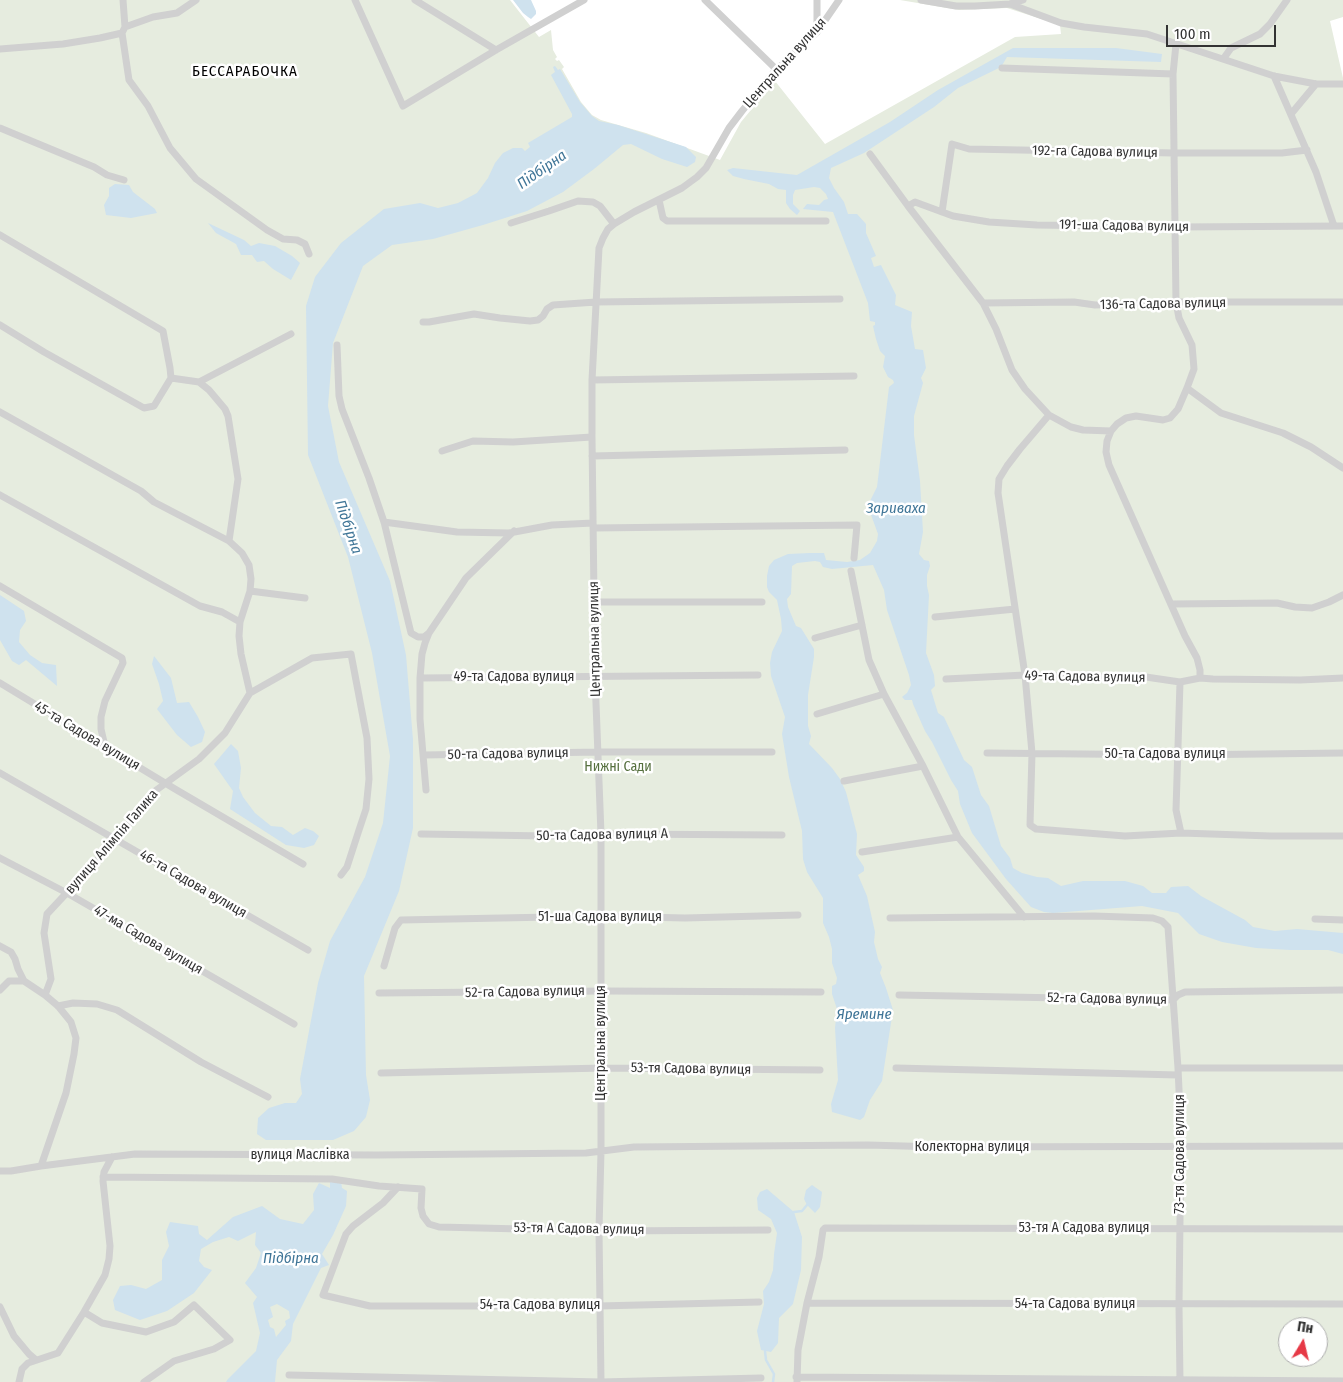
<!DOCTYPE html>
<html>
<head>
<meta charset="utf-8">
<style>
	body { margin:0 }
	#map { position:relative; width:1343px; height:1382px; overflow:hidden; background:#fff; font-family:"Fira Sans Condensed",sans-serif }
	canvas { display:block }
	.north { position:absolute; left:1278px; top:1317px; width:50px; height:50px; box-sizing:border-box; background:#fff; border:1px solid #adadad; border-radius:50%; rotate:9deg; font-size:14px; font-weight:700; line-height:20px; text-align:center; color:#333 }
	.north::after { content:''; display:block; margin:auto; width:18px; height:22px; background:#e63946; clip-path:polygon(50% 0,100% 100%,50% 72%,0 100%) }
	.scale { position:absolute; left:1166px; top:25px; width:110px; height:22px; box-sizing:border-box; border:2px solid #333; border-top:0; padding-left:6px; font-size:15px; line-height:18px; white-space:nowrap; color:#333; -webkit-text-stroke:4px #fff; paint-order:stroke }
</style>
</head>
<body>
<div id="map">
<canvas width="1343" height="1382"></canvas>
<div class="north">Пн</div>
<div class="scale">100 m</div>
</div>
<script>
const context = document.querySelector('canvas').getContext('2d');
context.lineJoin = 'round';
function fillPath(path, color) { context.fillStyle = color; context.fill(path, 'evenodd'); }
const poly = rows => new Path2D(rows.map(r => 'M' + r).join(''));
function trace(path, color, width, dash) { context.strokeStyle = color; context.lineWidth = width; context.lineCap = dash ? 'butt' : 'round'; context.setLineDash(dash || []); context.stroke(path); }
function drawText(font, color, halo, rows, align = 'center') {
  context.font = font + ' "Fira Sans Condensed",sans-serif'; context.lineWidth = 5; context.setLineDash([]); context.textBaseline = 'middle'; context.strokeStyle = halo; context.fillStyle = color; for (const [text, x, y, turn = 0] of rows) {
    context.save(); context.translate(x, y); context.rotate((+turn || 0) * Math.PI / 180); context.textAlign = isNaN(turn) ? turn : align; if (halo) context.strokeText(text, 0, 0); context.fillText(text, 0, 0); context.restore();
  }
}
const green = poly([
	[0,0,510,0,539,37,551,30,553,50,557,57,555,59,557,61,559,60,564,67,562,69,581,102,592,115,601,120,646,133,720,160,741,122,775,81,825,144,1015,37,1061,34,1060,25,1007,8,959,10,900,0,1343,0,1343,17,1330,21,1343,78,1343,1382,0,1382],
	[1288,1327,1318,1327,1318,1357,1288,1357]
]);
const water = poly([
	[513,0,531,0,536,11,536,14,531,19,528,17,523,13],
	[1013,48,1116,48,1162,54,1161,62,1007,57,1001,67,958,88,934,107,864,153,831,168,829,178,834,188,844,202,848,214,857,214,866,224,866,233,876,256,871,258,874,267,881,265,896,295,895,305,912,312,911,326,915,349,923,350,926,368,921,378,923,383,914,416,914,435,920,481,923,532,919,554,924,560,929,561,930,566,927,575,927,586,929,595,926,653,934,675,935,686,931,690,938,713,944,717,964,760,972,767,981,795,989,806,1001,846,1010,858,1013,868,1022,873,1037,877,1048,878,1061,886,1083,881,1125,881,1143,886,1152,893,1166,893,1171,887,1188,886,1201,896,1245,920,1253,927,1275,931,1297,929,1343,933,1343,954,1328,950,1290,950,1256,948,1222,942,1199,934,1178,913,1142,906,1053,913,1044,912,1031,907,1006,879,972,833,960,804,958,791,951,780,932,742,925,731,913,704,912,700,905,700,902,697,907,693,911,685,909,675,887,610,884,590,873,565,832,569,823,567,820,562,815,561,797,563,792,566,791,594,787,599,788,607,796,626,801,628,814,649,814,657,808,695,808,726,811,736,809,744,832,768,840,779,846,792,857,834,856,855,864,867,864,871,858,875,867,896,875,932,874,942,878,959,882,967,880,973,886,988,893,1010,882,1081,870,1100,864,1117,860,1120,832,1112,831,1104,838,1080,835,1028,837,1009,832,994,832,986,836,984,837,978,832,963,832,949,829,937,823,923,823,898,807,872,803,859,802,831,789,777,782,734,785,717,771,676,770,663,772,652,782,631,781,619,777,600,769,592,767,587,767,576,769,566,774,560,788,554,810,553,824,553,826,560,847,562,860,560,870,553,877,541,878,534,870,512,870,501,877,487,889,387,894,383,893,380,888,377,883,367,885,356,880,351,876,339,873,326,875,325,875,322,870,321,868,303,833,212,803,209,807,204,819,205,824,200,828,199,826,194,820,188,814,187,795,190,793,195,793,204,800,211,797,215,790,209,786,203,786,190,778,189,769,184,744,179,733,176,727,170,733,168,797,175,890,122,938,90],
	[555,66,558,70,560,69,580,102,592,116,599,121,618,125,686,147,696,157,695,162,687,167,662,159,631,144,623,145,594,169,563,192,527,211,483,225,433,239,392,245,363,266,333,343,328,406,339,462,390,581,406,655,413,740,413,828,399,891,364,976,366,1075,370,1100,366,1117,354,1131,333,1140,266,1140,257,1134,258,1118,269,1108,285,1103,296,1103,302,1094,300,1079,318,983,330,941,365,877,383,823,390,756,372,653,348,557,308,455,306,306,315,277,341,243,384,209,420,203,438,208,458,203,477,193,488,178,495,163,503,153,513,148,522,148,525,151,530,147,528,143,572,117,572,114,551,75,555,72,553,67],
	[115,184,129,185,133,192,155,209,157,213,131,218,106,215,104,205,109,196,109,188],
	[208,223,244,240,251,246,259,243,275,246,292,256,300,263,291,280,273,269,264,261,257,262,252,255,241,255,236,244,216,233],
	[0,595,24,611,26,621,20,630,19,642,30,655,42,663,56,665,57,686,26,660,19,665,12,661,0,640],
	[154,656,171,678,177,703,189,702,198,717,205,732,202,742,191,747,177,735,157,709,163,701,159,684,152,664],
	[231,744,238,751,241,768,239,788,243,797,255,813,271,826,282,827,293,835,305,828,313,831,319,836,314,845,304,848,286,845,230,809,233,791,214,764],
	[330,1181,341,1181,342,1188,347,1191,346,1206,333,1235,322,1254,329,1265,321,1268,293,1324,291,1341,277,1360,275,1382,226,1382,228,1379,256,1351,260,1333,253,1303,257,1297,245,1283,256,1268,261,1253,255,1245,256,1232,238,1241,229,1237,213,1242,201,1249,199,1261,204,1267,212,1270,194,1293,167,1311,140,1320,115,1310,113,1300,120,1286,131,1285,146,1289,162,1280,162,1260,169,1246,166,1232,170,1222,198,1226,199,1234,207,1240,233,1217,262,1206,280,1219,303,1224,314,1210,313,1194,319,1183,330,1188],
	[277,1304,289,1311,290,1318,285,1321,286,1325,276,1337,274,1329,270,1327,268,1320,273,1317,270,1307],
	[812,1185,822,1192,820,1207,815,1213,807,1205,804,1199,806,1190],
	[767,1189,794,1212,802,1237,801,1270,793,1304,779,1318,778,1343,771,1352,761,1350,757,1331,764,1304,763,1291,769,1282,773,1270,774,1254,777,1233,771,1219,758,1210,757,1198,760,1192]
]);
const stream = poly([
	[794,1212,802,1211,807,1205],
	[765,1351,766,1360,774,1374,773,1382]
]);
const minor = poly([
	[123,0,125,27],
	[355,0,403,106,496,50,584,0],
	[415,0,496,50],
	[705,0,777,70],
	[921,0,956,6,975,6,1010,4,1023,0],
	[1010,4,1061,23,1084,27,1147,34,1274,76,1316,84,1343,84],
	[817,32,817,0],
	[122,33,129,80,148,106,170,148,196,179,267,230,283,239,297,240,305,244,309,254],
	[0,49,63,44,100,38,122,33,125,27,153,17,177,13,196,0],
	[1224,58,1231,48,1260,34,1270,24,1287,0],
	[1002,68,1173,74],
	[1274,76,1316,172,1334,226],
	[1291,114,1316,84],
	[0,128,94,167,107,175,124,180],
	[870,154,908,206,983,303,996,329,1012,370,1025,389,1049,415,1071,427,1083,430,1111,431,1117,424,1126,418,1136,416,1163,420,1170,418,1178,409,1187,388,1194,369,1192,345,1179,318,1176,302,1173,74,1176,44],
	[659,200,663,218,667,221,826,221],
	[908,206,915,202,953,216,989,222,1037,225,1176,227,1343,226],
	[942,212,952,144,969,149,1174,153,1282,153,1307,150],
	[511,223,549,211,578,201,593,202,600,206,614,224],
	[0,235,163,331,170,368,171,378,199,382,209,390,225,409,228,416,238,479,229,541,242,553,249,565,251,579,250,591,240,622,239,636,241,654,250,693,225,733,199,759,155,791,116,840,47,914,44,933,51,979,45,995],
	[983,303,1074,302,1095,305,1176,302,1343,302],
	[423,322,429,322,474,314,500,318,530,321,538,320,543,316,547,309,553,305,596,302,840,299],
	[0,325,44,352,144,408,154,406,171,378],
	[337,345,339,396,342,409,369,478,384,522,411,633,418,637,424,637,429,633],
	[592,380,854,376],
	[199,382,291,334],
	[1187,388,1221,413,1283,433,1311,447,1343,468],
	[0,412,141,491,154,502,229,541],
	[1049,415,1020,449,1007,466,999,479,998,493,1025,675,1032,753,1030,825,1036,829,1125,836,1181,833,1271,836,1343,836],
	[1111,431,1107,441,1106,452,1109,465,1185,636,1197,658,1200,670,1200,678],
	[442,451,473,441,513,442,592,437],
	[592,456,845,450],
	[0,495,200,606,222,612,240,622],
	[384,522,457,532,509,533,552,525,593,523],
	[593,528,857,525,854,558],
	[851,571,869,660,884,694,923,766,958,837,1024,917],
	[0,586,122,658,123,663,105,701,101,717,101,729,104,742,107,747],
	[250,591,305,598],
	[595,602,762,602],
	[1171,604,1277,603,1295,607,1312,608,1329,602,1343,595],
	[935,617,1015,609],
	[815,638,862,625],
	[420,678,758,675],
	[946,679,1025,675,1105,677,1139,676,1180,682,1200,678,1213,679,1300,680,1343,678],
	[1180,682,1176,810,1181,833],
	[0,683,175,789,303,864],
	[250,693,312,658,351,654,367,738,369,779,366,809,359,830,347,867,341,875],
	[817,714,884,694],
	[987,753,1179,755,1343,753],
	[424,755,598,752,772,752],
	[0,773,308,950],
	[844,781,923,766],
	[426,790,420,719,420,678,422,654,425,643,429,633,466,578,514,531],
	[421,834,548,836,606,834,782,835],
	[862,852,958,837],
	[0,858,67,893,294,1024],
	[890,918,1094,916,1153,918,1162,921,1168,927,1178,1068,1181,1134,1179,1305,1180,1382],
	[1315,919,1343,920],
	[0,946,11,952,15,959,18,969,24,981],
	[384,966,395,928,401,920,601,916,685,918,798,915],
	[0,990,9,981,24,981,45,995,58,1006,71,1022,76,1038,74,1054,66,1093,41,1166],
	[379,993,605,991,821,992],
	[899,995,1173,1000,1178,995,1185,992,1343,990],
	[58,1006,73,1003,97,1004,117,1010,201,1062,268,1097],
	[896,1068,1178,1075],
	[1178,1068,1343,1068],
	[381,1073,604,1068,820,1070],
	[0,1171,11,1171,41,1166,135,1154,377,1155,586,1153,634,1147,868,1145,939,1147,1343,1146],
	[103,1177,332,1179,379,1186,422,1189,421,1208,423,1216,429,1224,439,1227,604,1231,768,1230],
	[398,1187,383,1203,353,1226,346,1234,323,1295,370,1306,599,1306,759,1302],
	[807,1303,1343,1304],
	[0,1307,14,1336,29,1354,36,1360],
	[84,1312,102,1323,146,1332,174,1322,194,1305,230,1340,214,1349,174,1361,144,1382],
	[289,1375,601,1382,761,1378],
	[796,1377,1343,1381],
	[19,1382,22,1369,28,1363,58,1353,84,1312,105,1275,109,1259,110,1246,103,1181,104,1172,112,1157],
	[601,1382,599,1230,601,1151,601,834,595,677,592,437,592,380,599,248,603,238,608,229,614,224,634,212,682,188,697,177,706,168,729,128,742,111,774,72,817,32,839,0],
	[797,1382,798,1350,807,1303,819,1257,823,1230,825,1228,1343,1229]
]);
const streetNames = [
	["Центральна вулиця",785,63,-48],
	["192-га Садова вулиця",1095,152,1],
	["191-ша Садова вулиця",1124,226,1],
	["136-та Садова вулиця",1163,304,-1],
	["Центральна вулиця",595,639,-91],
	["49-та Садова вулиця",514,677],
	["49-та Садова вулиця",1085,677,1],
	["45-та Садова вулиця",87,736,31],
	["50-та Садова вулиця",508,754,-1],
	["50-та Садова вулиця",1165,754],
	["50-та Садова вулиця А",602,835,-1],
	["вулиця Алімпія Галика",112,842,-49],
	["46-та Садова вулиця",193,884,30],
	["51-ша Садова вулиця",600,917],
	["47-ма Садова вулиця",148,940,30],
	["52-га Садова вулиця",525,992,-1],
	["52-га Садова вулиця",1107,999,1],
	["Центральна вулиця",601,1043,-90],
	["53-тя Садова вулиця",691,1069,1],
	["Колекторна вулиця",972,1147],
	["73-тя Садова вулиця",1180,1154,-90],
	["вулиця Маслівка",300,1155],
	["53-тя А Садова вулиця",1084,1228],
	["53-тя А Садова вулиця",579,1229,1],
	["54-та Садова вулиця",1075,1304],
	["54-та Садова вулиця",540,1305]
];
const parkNames = [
	["Нижні Сади",618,767]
];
const neighbourhoodNames = [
	["БЕССАРАБОЧКА",245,72]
];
const waterNames = [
	["Підбірна",542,170,-35],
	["Зариваха",896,509],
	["Підбірна",348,527,71],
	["Яремине",864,1015],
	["Підбірна",291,1259]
];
fillPath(green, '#e6ecdf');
fillPath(water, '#cfe2ee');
trace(stream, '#cfe2ee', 2.5);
trace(minor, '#d0d0d0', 7);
drawText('14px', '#333', '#fff', streetNames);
drawText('14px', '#56703f', '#fff', parkNames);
context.letterSpacing = '1px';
drawText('15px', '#000', '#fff', neighbourhoodNames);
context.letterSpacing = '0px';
drawText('italic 15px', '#3f7597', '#fff', waterNames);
</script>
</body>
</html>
